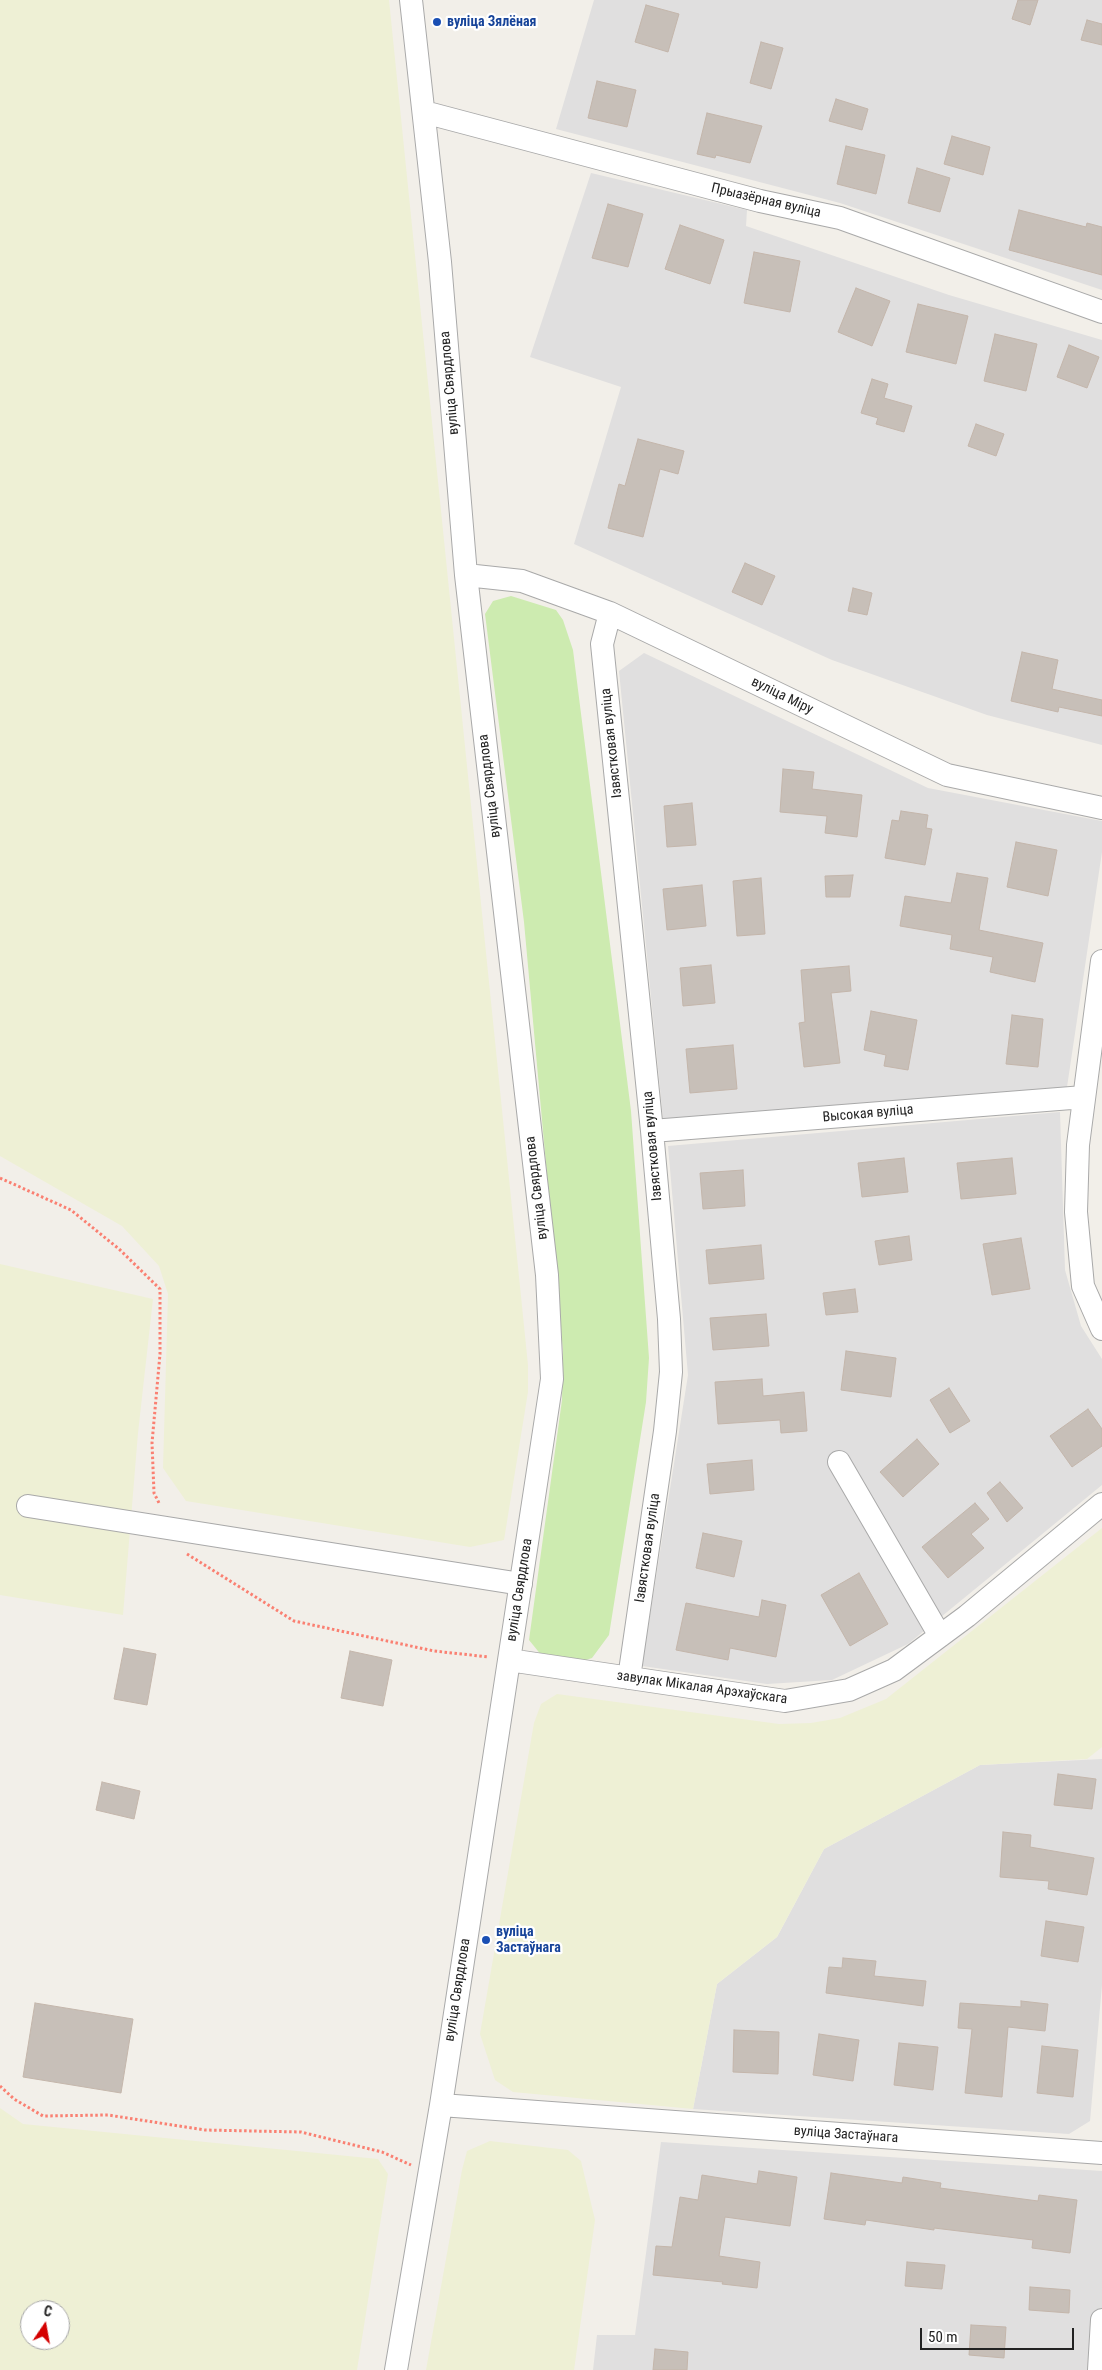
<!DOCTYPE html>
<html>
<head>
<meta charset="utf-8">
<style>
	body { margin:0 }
	#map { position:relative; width:1102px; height:2370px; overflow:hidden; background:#f2efe9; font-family:"Roboto Condensed",sans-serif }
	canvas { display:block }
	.north { position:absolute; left:20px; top:2300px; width:50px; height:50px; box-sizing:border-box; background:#fff; border:1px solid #a7a7a7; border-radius:50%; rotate:12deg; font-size:14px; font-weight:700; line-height:20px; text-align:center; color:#222 }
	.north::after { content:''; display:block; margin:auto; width:18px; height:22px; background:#d40000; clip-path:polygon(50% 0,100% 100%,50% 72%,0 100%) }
	.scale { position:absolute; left:920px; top:2328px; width:154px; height:22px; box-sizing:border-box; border:2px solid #222; border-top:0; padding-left:6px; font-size:15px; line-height:18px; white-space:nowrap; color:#222; -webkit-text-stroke:4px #fff; paint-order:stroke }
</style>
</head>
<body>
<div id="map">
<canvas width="1102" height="2370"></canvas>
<div class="north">С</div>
<div class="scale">50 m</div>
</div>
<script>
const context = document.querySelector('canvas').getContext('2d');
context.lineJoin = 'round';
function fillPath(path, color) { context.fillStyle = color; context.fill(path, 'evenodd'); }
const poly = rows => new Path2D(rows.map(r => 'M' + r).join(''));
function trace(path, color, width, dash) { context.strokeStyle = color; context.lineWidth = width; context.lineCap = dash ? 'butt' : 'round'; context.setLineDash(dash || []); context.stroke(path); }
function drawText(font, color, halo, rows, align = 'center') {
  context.font = font + ' "Roboto Condensed",sans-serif'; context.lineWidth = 4.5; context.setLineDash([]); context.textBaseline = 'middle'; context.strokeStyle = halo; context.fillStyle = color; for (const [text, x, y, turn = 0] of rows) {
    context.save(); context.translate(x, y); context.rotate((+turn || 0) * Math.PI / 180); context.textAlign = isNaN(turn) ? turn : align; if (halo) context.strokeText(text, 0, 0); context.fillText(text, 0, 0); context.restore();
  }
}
const residential = poly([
	[594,0,1102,0,1102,290,840,203,556,129],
	[591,173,747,210,746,226,949,295,1102,340,1102,745,987,715,832,660,574,544,621,387,530,357],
	[644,653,928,788,1102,821,1102,852,1067,1087,663,1119,619,671],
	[1060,1112,1065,1270,1081,1326,1102,1359,1102,1485,908,1644,832,1680,767,1684,642,1666,688,1375,668,1146],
	[1102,1759,1102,1985,1090,2121,1069,2134,693,2109,717,1984,777,1937,824,1849,980,1765],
	[661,2142,1102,2171,1102,2370,593,2370,597,2335,635,2335]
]);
const farmland = poly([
	[0,0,389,0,528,1365,528,1392,504,1540,470,1547,186,1501,163,1468,168,1294,159,1266,122,1226,0,1156],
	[0,1264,153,1299,138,1433,123,1615,0,1595],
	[1102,1528,1102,1747,1087,1759,980,1765,824,1849,777,1937,717,1984,693,2109,513,2092,495,2080,480,2034,534,1723,541,1704,557,1694,779,1724,811,1723,840,1718,886,1699],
	[0,2108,23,2124,378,2159,388,2174,357,2370,0,2370],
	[30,2310,60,2310,60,2340,30,2340],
	[490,2141,568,2150,581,2161,595,2220,574,2370,426,2370,462,2170,467,2151]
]);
const grass = poly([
	[511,596,556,610,563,620,573,650,631,1111,649,1358,646,1402,609,1635,592,1658,580,1662,542,1656,529,1640,562,1400,563,1351,524,922,485,614,493,601]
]);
const building = poly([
	[1018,0,1038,0,1030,25,1012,19,1018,0],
	[646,5,679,14,668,52,635,42,646,5],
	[1087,20,1102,24,1102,45,1081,40,1087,20],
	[761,42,783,48,771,89,750,83,761,42],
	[597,81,636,90,627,127,588,118,597,81],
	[836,99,868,109,862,130,829,121,836,99],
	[707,113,762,126,750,163,716,155,715,158,697,154,707,113],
	[952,136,990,147,983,175,944,164,952,136],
	[846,146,885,155,876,194,837,184,846,146],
	[917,168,950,178,940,212,908,203,917,168],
	[608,204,643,214,628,267,592,258,608,204],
	[1019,210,1086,227,1087,223,1102,227,1102,275,1009,250,1019,210],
	[680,225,724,240,710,284,665,269,680,225],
	[754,252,800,261,790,312,744,303,754,252],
	[856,288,890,301,872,346,838,332,856,288],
	[918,304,968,316,956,364,906,352,918,304],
	[995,334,1037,344,1026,391,984,381,995,334],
	[1069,345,1099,357,1087,388,1057,377,1069,345],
	[872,379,888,384,884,398,912,406,904,432,876,424,878,418,861,413,872,379],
	[976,424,1004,434,996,456,968,446,976,424],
	[638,439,684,451,678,474,660,469,643,537,608,528,619,484,625,486,638,439],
	[745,563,775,576,762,605,732,592,745,563],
	[853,588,872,593,867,615,848,611,853,588],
	[1022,652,1058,660,1052,689,1102,700,1102,716,1059,707,1058,712,1011,701,1022,652],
	[783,769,814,772,812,789,862,795,857,837,825,833,827,816,780,812,783,769],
	[692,803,696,845,667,847,664,806,692,803],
	[901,811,928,815,926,828,932,829,925,865,885,858,892,820,899,821,901,811],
	[1016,842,1057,850,1048,896,1007,887,1016,842],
	[957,873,988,878,979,930,1043,943,1035,982,990,972,993,957,950,949,952,935,900,926,905,896,951,903,957,873],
	[853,875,850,897,826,897,825,876,853,875],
	[761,878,765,934,737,936,733,881,761,878],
	[702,885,706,926,667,930,663,889,702,885],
	[711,965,715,1003,683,1006,680,968,711,965],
	[849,966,851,991,831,993,840,1063,804,1067,799,1023,805,1022,801,970,849,966],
	[871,1011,917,1020,908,1070,884,1066,886,1055,864,1050,871,1011],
	[1012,1015,1043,1019,1038,1067,1006,1064,1012,1015],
	[733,1045,737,1089,690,1093,686,1049,733,1045],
	[904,1158,908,1192,862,1197,858,1163,904,1158],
	[1012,1158,1016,1194,961,1199,957,1163,1012,1158],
	[743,1170,745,1206,703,1209,700,1173,743,1170],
	[909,1236,912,1260,879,1265,875,1241,909,1236],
	[1021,1238,1030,1289,992,1295,983,1244,1021,1238],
	[761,1245,764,1279,709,1284,706,1250,761,1245],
	[855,1289,858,1312,826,1315,823,1293,855,1289],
	[766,1314,769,1346,713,1350,710,1318,766,1314],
	[846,1351,896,1358,891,1397,841,1390,846,1351],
	[762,1379,763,1396,804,1392,807,1431,781,1433,780,1420,718,1424,715,1382,762,1379],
	[949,1388,970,1421,950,1433,930,1400,949,1388],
	[1088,1409,1102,1429,1102,1446,1072,1467,1050,1436,1088,1409],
	[917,1439,939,1464,903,1497,880,1472,917,1439],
	[752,1460,754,1490,710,1494,707,1464,752,1460],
	[1000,1482,1023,1508,1007,1522,987,1493,1000,1482],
	[975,1503,989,1519,971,1534,984,1548,948,1578,922,1547,975,1503],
	[703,1533,742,1541,734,1577,696,1568,703,1533],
	[859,1573,888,1624,850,1646,821,1595,859,1573],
	[762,1600,786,1605,776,1657,730,1648,728,1660,676,1650,686,1603,759,1617,762,1600],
	[124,1648,156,1654,147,1705,114,1699,124,1648],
	[350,1651,392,1660,383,1706,341,1698,350,1651],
	[1058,1774,1096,1779,1092,1809,1054,1805,1058,1774],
	[102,1782,140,1791,134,1819,96,1810,102,1782],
	[1003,1832,1031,1835,1030,1847,1094,1858,1087,1895,1048,1889,1049,1881,1000,1877,1003,1832],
	[1046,1921,1084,1927,1078,1962,1041,1956,1046,1921],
	[843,1958,876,1961,874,1976,926,1981,923,2006,826,1993,829,1967,842,1968,843,1958],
	[1021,2001,1048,2004,1045,2031,1008,2027,1002,2097,965,2093,972,2029,958,2028,960,2003,1021,2007,1021,2001],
	[35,2003,133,2019,121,2093,23,2077,35,2003],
	[734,2030,779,2032,778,2074,733,2072,734,2030],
	[819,2034,859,2040,853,2081,813,2075,819,2034],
	[899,2043,938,2047,933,2090,894,2085,899,2043],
	[1042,2046,1078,2050,1073,2097,1037,2093,1042,2046],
	[759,2171,797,2177,790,2226,725,2217,719,2256,760,2262,757,2288,722,2284,723,2282,653,2275,656,2246,672,2247,680,2197,698,2200,702,2175,757,2184,759,2171],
	[831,2173,902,2183,903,2177,941,2183,940,2188,1038,2201,1039,2195,1077,2200,1070,2253,1032,2248,1033,2240,934,2228,934,2230,866,2220,865,2225,824,2219,831,2173],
	[907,2262,945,2265,942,2289,905,2286,907,2262],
	[1030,2287,1070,2290,1069,2313,1029,2310,1030,2287],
	[971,2325,1006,2327,1004,2358,969,2355,971,2325],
	[655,2349,688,2352,687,2370,653,2370,655,2349]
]);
const path = poly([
	[0,1178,71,1210,119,1249,160,1289,160,1354,152,1443,154,1493,160,1505],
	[187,1554,294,1621,434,1651,489,1657],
	[0,2086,14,2099,43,2116,108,2115,205,2130,301,2132,382,2152,411,2165]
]);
const minor = poly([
	[424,112,760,201,840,218,1102,312],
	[466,575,522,581,610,613,947,775,1102,808],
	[610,613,602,644,652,1131,669,1319,671,1372,665,1431,629,1678],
	[1102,961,1078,1145,1076,1212,1083,1286,1102,1329],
	[652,1131,1084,1097],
	[839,1462,940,1636],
	[28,1506,521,1584],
	[509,1660,785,1701,849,1690,894,1670,967,1616,1102,1504],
	[441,2105,1102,2153],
	[396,2370,441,2105,552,1379,547,1275,466,575,440,262,411,0],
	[1099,2370,1102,2320]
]);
const markers = [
	[437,22,5,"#1a4fb4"],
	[486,1940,5,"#1a4fb4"]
];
const transitNames = [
	["вуліца Зялёная",447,22],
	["вуліца",496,1932],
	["Застаўнага",496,1948]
];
const streetNames = [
	["Прыазёрная вуліца",766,201,13],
	["вуліца Свярдлова",450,383,-95],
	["вуліца Міру",782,696,26],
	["Ізвястковая вуліца",612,743,-96],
	["вуліца Свярдлова",490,786,-97],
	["Высокая вуліца",868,1114,-5],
	["Ізвястковая вуліца",653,1146,-95],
	["вуліца Свярдлова",537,1188,-97],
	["Ізвястковая вуліца",648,1548,-82],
	["вуліца Свярдлова",520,1590,-81],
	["завулак Мікалая Арэхаўскага",702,1688,8],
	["вуліца Свярдлова",458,1990,-81],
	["вуліца Застаўнага",846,2135,4]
];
fillPath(residential, '#e0dfdf');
fillPath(farmland, '#eef0d5');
fillPath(grass, '#cdebb0');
fillPath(building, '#c7bfb8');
trace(building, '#c4b6ab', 1);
trace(minor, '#a9a9a9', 24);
trace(path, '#fa8072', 3, [2.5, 2.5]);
trace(minor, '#fff', 22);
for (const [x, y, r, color] of markers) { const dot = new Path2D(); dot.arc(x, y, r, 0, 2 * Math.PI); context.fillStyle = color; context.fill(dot); trace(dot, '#fff', 2); }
drawText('bold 14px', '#164399', '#fff', transitNames, 'left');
drawText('14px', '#222', '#fff', streetNames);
</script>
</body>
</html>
